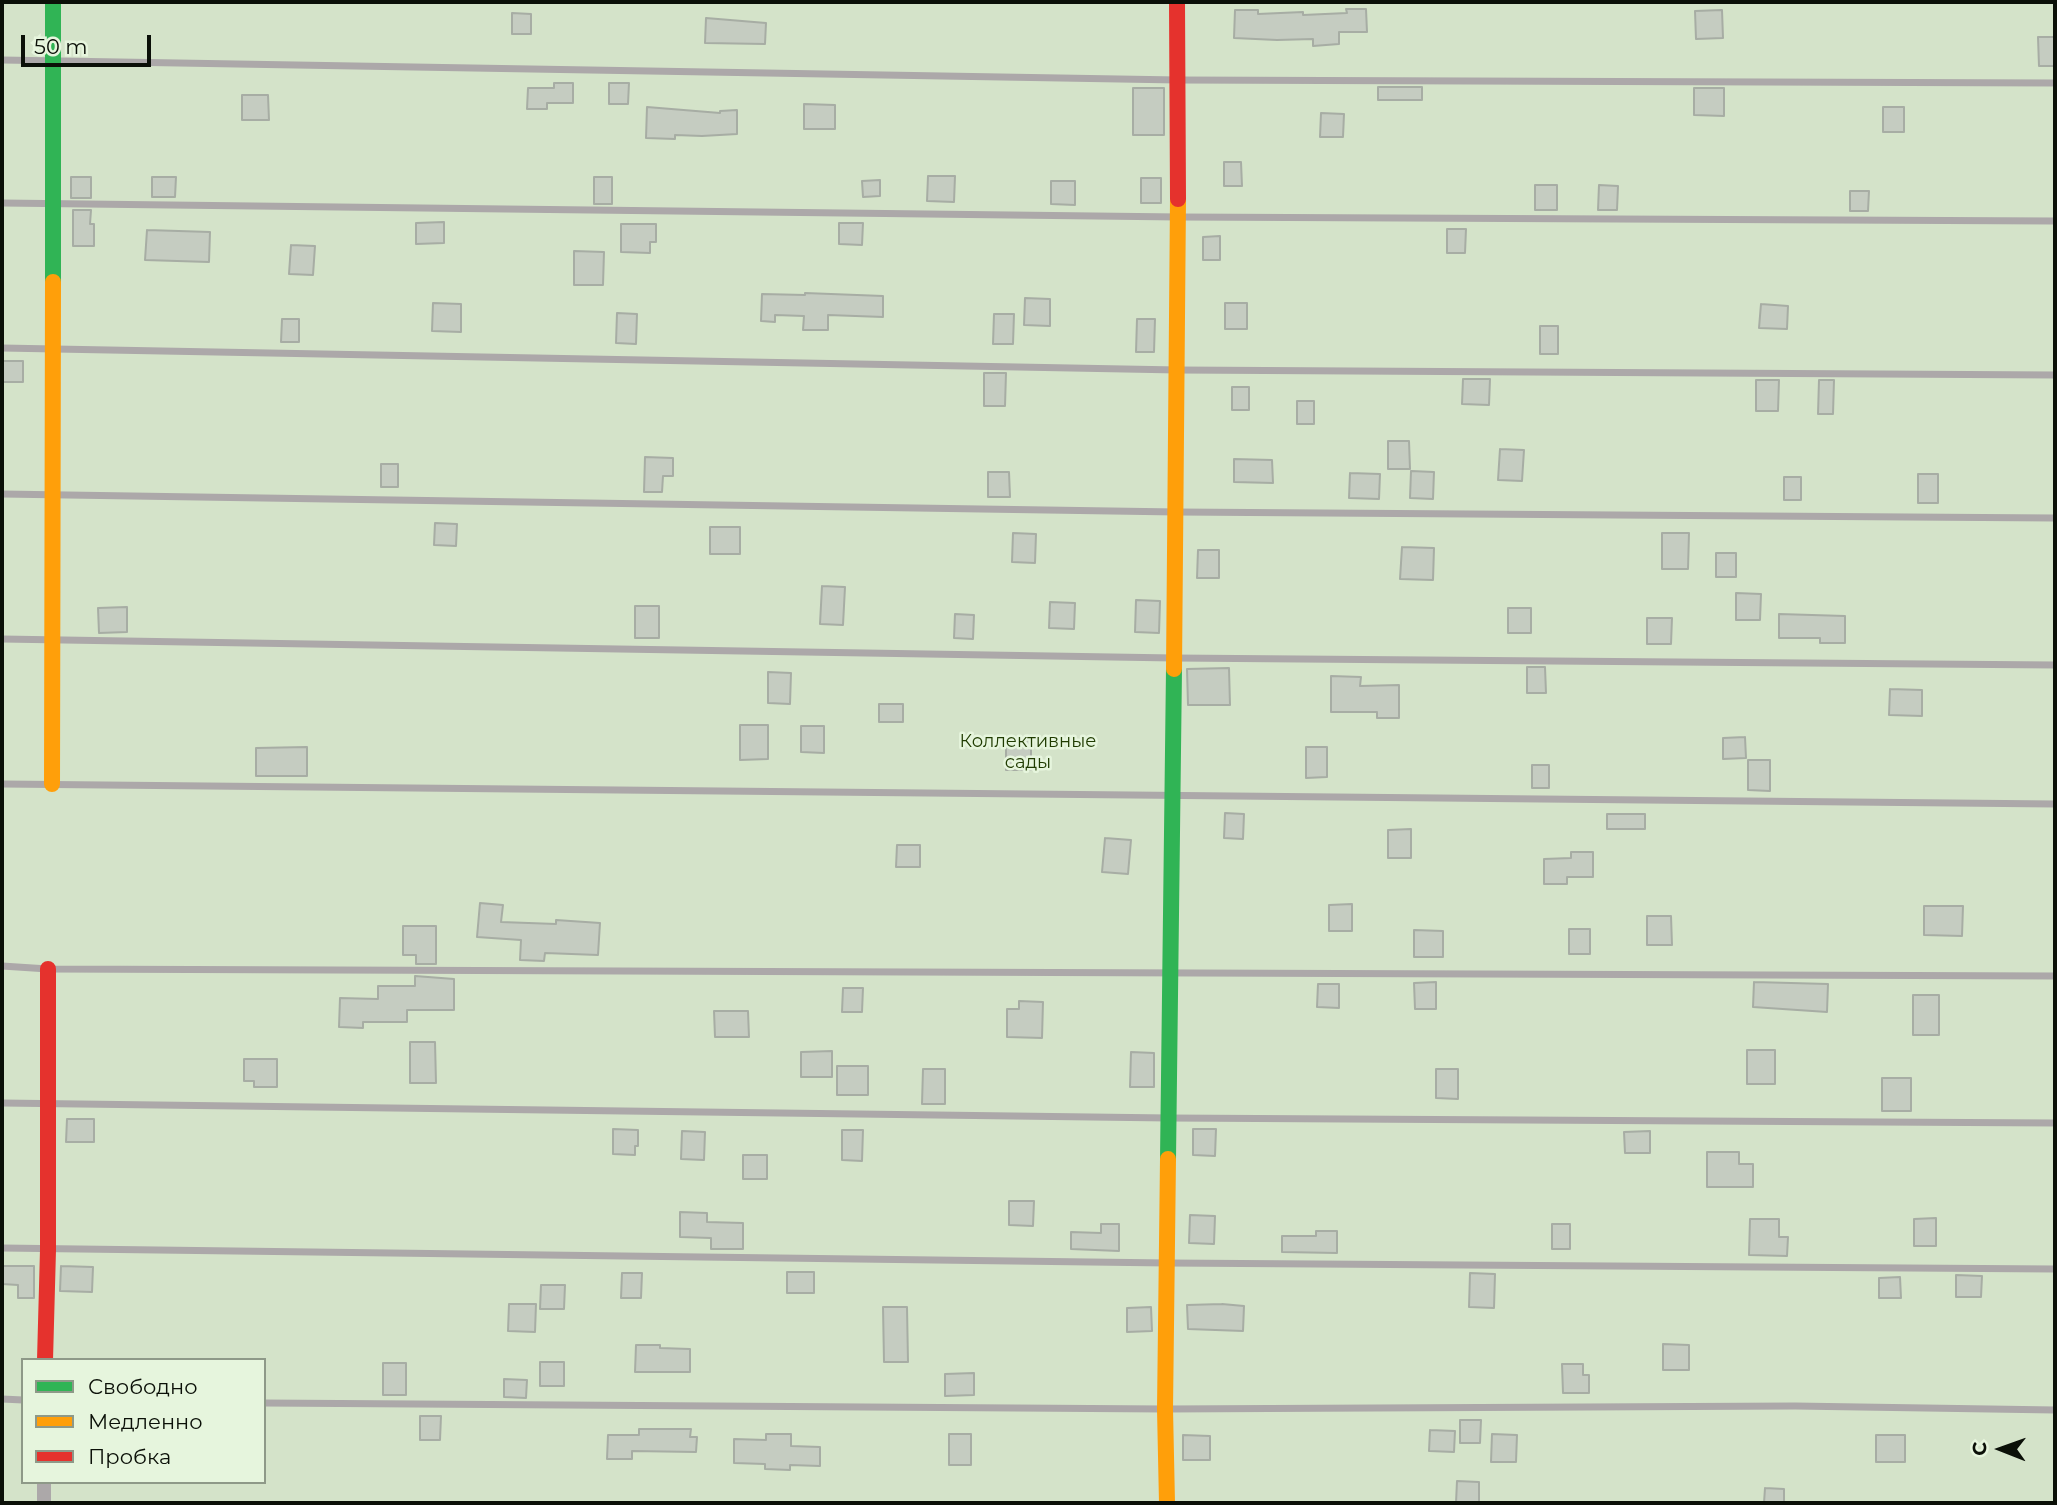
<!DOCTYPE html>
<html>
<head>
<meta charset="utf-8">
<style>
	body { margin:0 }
	#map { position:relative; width:2057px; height:1505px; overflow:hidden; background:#e7efe3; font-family:Montserrat,sans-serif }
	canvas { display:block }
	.frame { position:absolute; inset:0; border:4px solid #0b1008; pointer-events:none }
	.legend { position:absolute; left:21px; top:1358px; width:245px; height:126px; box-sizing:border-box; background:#e6f5dd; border:2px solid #8e9988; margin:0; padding:9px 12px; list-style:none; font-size:21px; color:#0b1008 }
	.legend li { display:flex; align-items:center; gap:14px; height:35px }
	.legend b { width:35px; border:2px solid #8e9988 }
	.north { position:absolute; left:1966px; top:1414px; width:70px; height:70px; -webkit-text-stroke:5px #e6f5dd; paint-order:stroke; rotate:271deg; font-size:19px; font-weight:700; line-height:28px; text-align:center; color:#0b1008 }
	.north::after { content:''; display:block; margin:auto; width:24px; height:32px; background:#0b1008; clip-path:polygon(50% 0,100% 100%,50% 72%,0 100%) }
	.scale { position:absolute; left:21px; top:35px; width:130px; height:32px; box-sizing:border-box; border:4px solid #0b1008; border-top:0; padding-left:9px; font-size:21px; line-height:24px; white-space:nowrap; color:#0b1008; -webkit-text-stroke:5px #e6f5dd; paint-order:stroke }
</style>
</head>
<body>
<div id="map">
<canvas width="2057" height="1505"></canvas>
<div class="frame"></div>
<ul class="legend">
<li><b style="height:9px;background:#30b455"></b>Свободно</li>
<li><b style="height:9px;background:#ff9f0a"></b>Медленно</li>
<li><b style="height:9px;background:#e5322d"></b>Пробка</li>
</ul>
<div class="north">С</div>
<div class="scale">50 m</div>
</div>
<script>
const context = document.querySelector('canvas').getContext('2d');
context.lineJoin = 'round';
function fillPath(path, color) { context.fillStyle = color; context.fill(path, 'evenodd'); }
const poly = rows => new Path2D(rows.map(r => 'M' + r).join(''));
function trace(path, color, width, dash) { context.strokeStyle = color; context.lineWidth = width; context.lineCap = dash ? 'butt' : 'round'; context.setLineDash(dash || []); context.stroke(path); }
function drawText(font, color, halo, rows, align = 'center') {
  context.font = font + ' Montserrat,sans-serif'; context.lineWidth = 5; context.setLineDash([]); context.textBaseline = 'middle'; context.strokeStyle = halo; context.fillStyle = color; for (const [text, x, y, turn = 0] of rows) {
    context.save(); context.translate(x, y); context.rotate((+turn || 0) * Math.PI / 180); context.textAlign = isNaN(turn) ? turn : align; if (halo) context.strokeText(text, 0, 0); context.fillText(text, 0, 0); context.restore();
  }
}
const green = poly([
	[2,2,2055,2,2055,1503,2,1503],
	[23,1360,264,1360,264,1482,23,1482]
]);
const building = poly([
	[1346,9,1366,9,1367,32,1339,32,1339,44,1313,46,1313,39,1277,40,1234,38,1235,10,1258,10,1258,14,1303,12,1303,15,1347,13,1346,9],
	[1722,10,1723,38,1696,39,1695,11,1722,10],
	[512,13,531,14,531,34,512,34,512,13],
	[706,18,766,23,765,44,705,43,706,18],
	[2038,37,2055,37,2055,66,2039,66,2038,37],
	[554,83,573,83,573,103,547,103,547,109,527,109,528,88,554,88,554,83],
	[609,83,629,83,628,104,609,104,609,83],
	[1378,87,1422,87,1422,100,1378,100,1378,87],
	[1133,88,1164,88,1164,135,1133,135,1133,88],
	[1694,88,1724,88,1724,116,1694,115,1694,88],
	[242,95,268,95,269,120,242,120,242,95],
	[804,104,835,105,835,129,804,129,804,104],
	[647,107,720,113,720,111,737,110,737,134,702,136,675,135,675,139,646,138,647,107],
	[1883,107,1904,107,1904,132,1883,132,1883,107],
	[1321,113,1344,114,1343,137,1320,137,1321,113],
	[1224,162,1241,162,1242,186,1224,186,1224,162],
	[928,176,955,176,954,202,927,201,928,176],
	[71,177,91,177,91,198,71,198,71,177],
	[152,177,176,177,175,197,152,197,152,177],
	[594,177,612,177,612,204,594,204,594,177],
	[1141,178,1161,178,1161,203,1141,203,1141,178],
	[880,180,880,196,863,197,862,181,880,180],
	[1051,181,1075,181,1075,205,1051,204,1051,181],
	[1535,185,1557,185,1557,210,1535,210,1535,185],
	[1599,185,1618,186,1617,210,1598,210,1599,185],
	[1850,191,1869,191,1868,211,1850,211,1850,191],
	[73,210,91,210,90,224,94,224,94,246,73,246,73,210],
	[444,222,444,243,416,244,416,223,444,222],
	[839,223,863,223,862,245,839,244,839,223],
	[621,224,656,224,656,242,650,242,650,253,621,252,621,224],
	[1447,229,1466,229,1465,253,1447,253,1447,229],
	[147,230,210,232,209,262,145,260,147,230],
	[1220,236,1220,260,1203,260,1203,237,1220,236],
	[291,245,315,246,313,275,289,274,291,245],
	[574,251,604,252,603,285,574,285,574,251],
	[805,293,883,296,883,317,828,315,828,330,803,330,804,316,775,315,775,322,761,321,762,294,805,295,805,293],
	[1025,298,1050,299,1050,326,1024,325,1025,298],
	[433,303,461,304,461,332,432,331,433,303],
	[1225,303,1247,303,1247,329,1225,329,1225,303],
	[1761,304,1788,306,1787,329,1759,328,1761,304],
	[617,313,637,314,636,344,616,343,617,313],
	[994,314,1014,314,1013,344,993,344,994,314],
	[282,319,299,319,299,342,281,342,282,319],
	[1137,319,1155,319,1154,352,1136,352,1137,319],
	[1540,326,1558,326,1558,354,1540,354,1540,326],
	[2,361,23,361,23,382,2,382,2,361],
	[984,373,1006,373,1005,406,984,406,984,373],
	[1463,379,1490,379,1489,405,1462,404,1463,379],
	[1756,380,1779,380,1778,411,1756,411,1756,380],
	[1819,380,1834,380,1833,414,1818,414,1819,380],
	[1232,387,1249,387,1249,410,1232,410,1232,387],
	[1297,401,1314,401,1314,424,1297,424,1297,401],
	[1388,441,1409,441,1410,469,1388,469,1388,441],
	[1500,449,1524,450,1522,481,1498,480,1500,449],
	[645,457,673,458,673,476,663,476,662,492,644,492,645,457],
	[1234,459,1272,460,1273,483,1234,482,1234,459],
	[381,464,398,464,398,487,381,487,381,464],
	[1411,471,1434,472,1433,499,1410,498,1411,471],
	[988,472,1009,472,1010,497,988,497,988,472],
	[1350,473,1380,474,1379,499,1349,498,1350,473],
	[1918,474,1938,474,1938,503,1918,503,1918,474],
	[1784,477,1801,477,1801,500,1784,500,1784,477],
	[435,523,457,524,456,546,434,545,435,523],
	[710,527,740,527,740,554,710,554,710,527],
	[1013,533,1036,534,1035,563,1012,562,1013,533],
	[1662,533,1689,533,1688,569,1662,569,1662,533],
	[1402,547,1434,548,1433,580,1400,579,1402,547],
	[1198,550,1219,550,1219,578,1197,578,1198,550],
	[1716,553,1736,553,1736,577,1716,577,1716,553],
	[822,586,845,587,843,625,820,624,822,586],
	[1736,593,1761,594,1760,620,1736,620,1736,593],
	[1136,600,1160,601,1159,633,1135,632,1136,600],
	[1050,602,1075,603,1074,629,1049,628,1050,602],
	[635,606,659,606,659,638,635,638,635,606],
	[127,607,127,632,99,633,98,608,127,607],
	[1508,608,1531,608,1531,633,1508,633,1508,608],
	[955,614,974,615,973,639,954,638,955,614],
	[1779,614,1845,616,1845,643,1820,643,1820,638,1779,638,1779,614],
	[1647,618,1672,618,1671,644,1647,644,1647,618],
	[1527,667,1545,667,1546,693,1527,693,1527,667],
	[1229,668,1230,705,1188,705,1187,669,1229,668],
	[768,672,791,673,790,704,768,703,768,672],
	[1331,676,1361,677,1360,686,1399,685,1399,718,1377,718,1377,712,1331,712,1331,676],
	[1890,689,1922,690,1922,716,1889,715,1890,689],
	[879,704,903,704,903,722,879,722,879,704],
	[740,725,768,725,768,759,740,760,740,725],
	[801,726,824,726,824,753,801,752,801,726],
	[1745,737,1746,758,1723,759,1723,738,1745,737],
	[1031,740,1031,770,1006,770,1006,741,1031,740],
	[307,747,307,776,256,776,256,748,307,747],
	[1306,747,1327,747,1327,777,1306,778,1306,747],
	[1748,760,1770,760,1770,791,1748,790,1748,760],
	[1532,765,1549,765,1549,788,1532,788,1532,765],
	[1225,813,1244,814,1243,839,1224,838,1225,813],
	[1607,814,1645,814,1645,829,1607,829,1607,814],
	[1411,829,1411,858,1388,858,1388,830,1411,829],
	[1105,838,1131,840,1128,874,1102,872,1105,838],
	[897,845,920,845,920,867,896,867,897,845],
	[1571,852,1593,852,1593,877,1567,877,1567,884,1544,884,1544,859,1571,858,1571,852],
	[480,903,503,905,501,922,556,924,556,920,600,923,598,955,545,953,544,961,520,960,521,940,477,937,480,903],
	[1352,904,1352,931,1329,931,1329,905,1352,904],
	[1924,906,1963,906,1962,936,1924,935,1924,906],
	[1647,916,1671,916,1672,945,1647,945,1647,916],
	[403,926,436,926,436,964,416,964,416,955,403,955,403,926],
	[1569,929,1590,929,1590,954,1569,954,1569,929],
	[1414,930,1443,931,1443,957,1414,957,1414,930],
	[415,976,454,979,454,1010,407,1010,407,1022,363,1022,363,1028,339,1027,340,998,378,999,378,986,415,986,415,976],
	[1436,982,1436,1009,1415,1009,1414,983,1436,982],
	[1754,982,1828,984,1827,1012,1753,1007,1754,982],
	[1318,984,1339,984,1339,1008,1317,1007,1318,984],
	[843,988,863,988,862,1012,842,1012,843,988],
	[1913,995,1939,995,1939,1035,1913,1035,1913,995],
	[1019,1001,1043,1002,1042,1038,1007,1037,1007,1009,1019,1009,1019,1001],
	[714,1011,748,1011,749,1037,715,1037,714,1011],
	[410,1042,435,1042,436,1083,410,1083,410,1042],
	[1747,1050,1775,1050,1775,1084,1747,1084,1747,1050],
	[832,1051,832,1077,801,1077,801,1052,832,1051],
	[1131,1052,1154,1053,1154,1087,1130,1087,1131,1052],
	[244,1059,277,1059,277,1087,254,1087,254,1081,244,1081,244,1059],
	[837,1066,868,1066,868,1095,837,1095,837,1066],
	[923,1069,945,1069,945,1104,922,1104,923,1069],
	[1436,1069,1458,1069,1458,1099,1436,1098,1436,1069],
	[1882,1078,1911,1078,1911,1111,1882,1111,1882,1078],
	[67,1119,94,1119,94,1142,66,1142,67,1119],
	[613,1129,638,1130,638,1146,635,1146,635,1155,613,1154,613,1129],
	[1193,1129,1216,1129,1215,1156,1193,1155,1193,1129],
	[842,1130,863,1130,862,1161,842,1160,842,1130],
	[682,1131,705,1132,704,1160,681,1159,682,1131],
	[1650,1131,1650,1153,1625,1153,1624,1132,1650,1131],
	[1707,1152,1739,1152,1739,1164,1753,1164,1753,1187,1707,1187,1707,1152],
	[743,1155,767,1155,767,1179,743,1179,743,1155],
	[1009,1201,1034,1201,1033,1226,1009,1225,1009,1201],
	[680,1212,707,1213,707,1222,743,1223,743,1249,711,1249,711,1238,680,1237,680,1212],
	[1190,1215,1215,1216,1214,1244,1189,1243,1190,1215],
	[1936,1218,1936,1246,1914,1246,1914,1219,1936,1218],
	[1750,1219,1779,1219,1779,1237,1788,1237,1787,1256,1749,1255,1750,1219],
	[1101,1224,1119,1224,1119,1251,1071,1249,1071,1232,1101,1233,1101,1224],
	[1552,1224,1570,1224,1570,1249,1552,1249,1552,1224],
	[1316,1231,1337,1231,1337,1253,1282,1252,1282,1236,1316,1236,1316,1231],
	[2,1266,34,1266,34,1298,18,1298,18,1285,2,1284,2,1266],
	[61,1266,93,1267,92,1292,60,1291,61,1266],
	[787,1272,814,1272,814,1293,787,1293,787,1272],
	[622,1273,642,1273,641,1298,621,1298,622,1273],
	[1470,1273,1495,1274,1494,1308,1469,1307,1470,1273],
	[1956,1275,1982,1276,1981,1297,1956,1297,1956,1275],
	[1900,1277,1901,1298,1879,1298,1879,1278,1900,1277],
	[541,1285,565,1285,564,1309,540,1309,541,1285],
	[509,1304,536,1304,535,1332,508,1331,509,1304],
	[1222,1304,1244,1306,1243,1331,1188,1329,1187,1305,1222,1304],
	[883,1307,907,1307,908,1362,884,1362,883,1307],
	[1151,1307,1152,1331,1127,1332,1127,1308,1151,1307],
	[1663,1344,1689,1345,1689,1370,1663,1370,1663,1344],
	[636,1345,660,1345,660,1348,690,1349,690,1372,635,1372,636,1345],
	[540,1362,564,1362,564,1386,540,1386,540,1362],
	[383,1363,406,1363,406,1395,383,1395,383,1363],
	[1562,1364,1583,1364,1583,1375,1589,1375,1589,1393,1563,1393,1562,1364],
	[974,1373,974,1395,945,1396,945,1374,974,1373],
	[504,1379,527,1380,526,1398,504,1397,504,1379],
	[420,1416,441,1416,440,1440,420,1440,420,1416],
	[1460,1420,1481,1420,1480,1443,1460,1443,1460,1420],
	[639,1429,691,1429,690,1437,697,1437,696,1452,632,1451,632,1459,607,1459,608,1435,639,1435,639,1429],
	[1430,1430,1455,1431,1454,1452,1429,1451,1430,1430],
	[766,1434,791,1434,791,1446,820,1447,820,1466,790,1465,790,1470,765,1469,765,1464,734,1463,734,1439,766,1440,766,1434],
	[949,1434,971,1434,971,1465,949,1465,949,1434],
	[1492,1434,1517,1435,1516,1462,1491,1462,1492,1434],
	[1183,1435,1210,1436,1210,1460,1183,1460,1183,1435],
	[1876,1435,1905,1435,1905,1462,1876,1462,1876,1435],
	[1457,1481,1479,1482,1479,1503,1456,1503,1457,1481],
	[1765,1488,1784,1489,1784,1503,1764,1503,1765,1488]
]);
const lane = poly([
	[2,60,1178,80,2055,83],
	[2,203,1179,217,2055,221],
	[2,348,1178,370,2055,375],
	[2,494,1177,512,2055,518],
	[2,639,1174,658,2055,665],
	[2,784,2055,804],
	[2,966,48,969,2055,976],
	[2,1103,1169,1118,2055,1123],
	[2,1248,1168,1263,2055,1269],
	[2,1399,23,1400],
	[264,1403,1165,1409,1795,1406,2055,1410]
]);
const street = poly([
	[44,1482,44,1503]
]);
const fast = poly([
	[53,282,53,2],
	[1168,1159,1174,669]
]);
const slow = poly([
	[1174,669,1178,199],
	[52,784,53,282],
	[1167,1503,1165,1409,1168,1159]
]);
const jam = poly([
	[1177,2,1178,199],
	[45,1360,48,1250,48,969]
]);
const parkNames = [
	["Коллективные",1028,742],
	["сады",1028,763]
];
fillPath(green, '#d4e3c9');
fillPath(building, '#c5ccc1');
trace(building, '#a7ada4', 2);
trace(lane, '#aca8a9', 7);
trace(street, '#aca8a9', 14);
trace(fast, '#30b455', 16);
trace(slow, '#ff9f0a', 16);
trace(jam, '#e5322d', 16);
drawText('18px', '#1f3b00', '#e6f5dd', parkNames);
</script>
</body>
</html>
